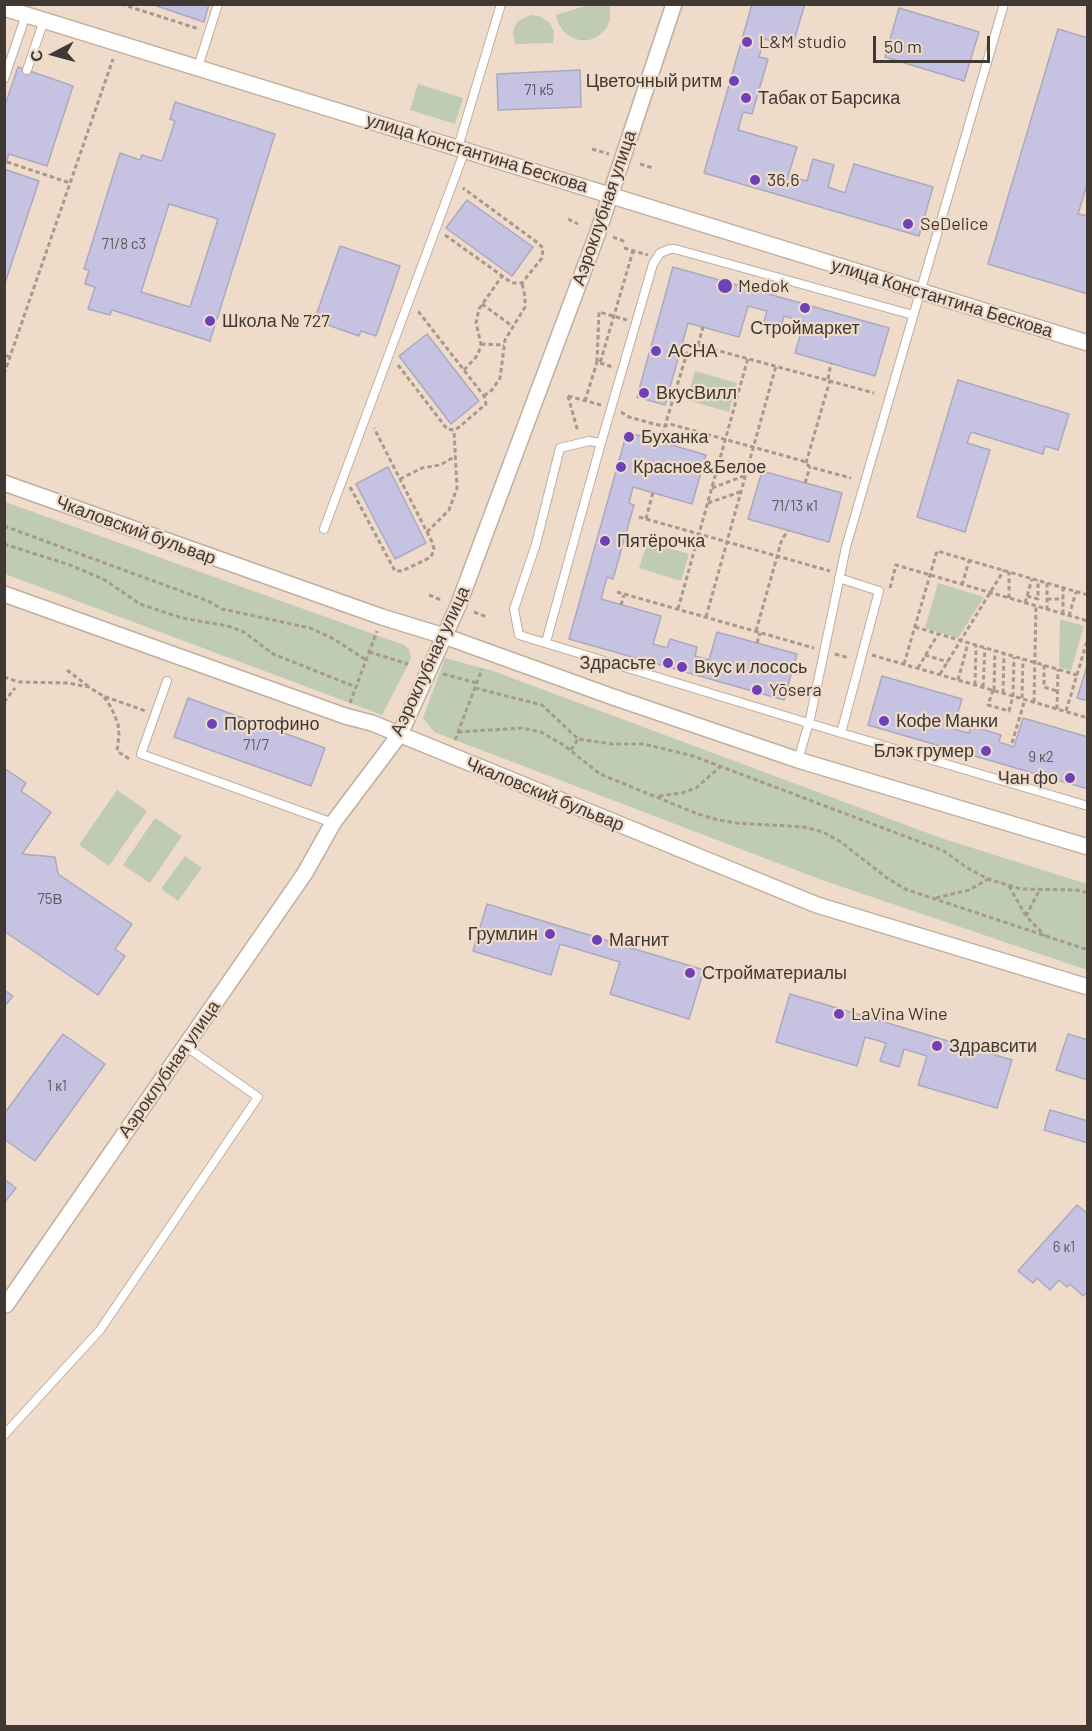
<!DOCTYPE html>
<html>
<head>
<meta charset="utf-8">
<style>
	body { margin:0 }
	#map { position:relative; width:1092px; height:1731px; overflow:hidden; background:#eedbca; font-family:Barlow,sans-serif }
	canvas { display:block }
	.frame { position:absolute; inset:0; border:6px solid #403832; pointer-events:none }
	.north { position:absolute; left:24px; top:24px; width:60px; height:60px; -webkit-text-stroke:4px #eedbca; paint-order:stroke; rotate:264deg; font-size:16px; font-weight:700; line-height:24px; text-align:center; color:#403832 }
	.north::after { content:''; display:block; margin:auto; width:21px; height:27px; background:#403832; clip-path:polygon(50% 0,100% 100%,50% 72%,0 100%) }
	.scale { position:absolute; left:873px; top:36px; width:117px; height:27px; box-sizing:border-box; border:3px solid #403832; border-top:0; padding-left:8px; font-size:18px; line-height:21px; white-space:nowrap; color:#403832; -webkit-text-stroke:4px #eedbca; paint-order:stroke }
</style>
</head>
<body>
<div id="map">
<canvas width="1092" height="1731"></canvas>
<div class="frame"></div>
<div class="north">С</div>
<div class="scale">50 m</div>
</div>
<script>
const context = document.querySelector('canvas').getContext('2d');
context.lineJoin = 'round';
function fillPath(path, color) { context.fillStyle = color; context.fill(path, 'evenodd'); }
const poly = rows => new Path2D(rows.map(r => 'M' + r).join(''));
function trace(path, color, width, dash) { context.strokeStyle = color; context.lineWidth = width; context.lineCap = dash ? 'butt' : 'round'; context.setLineDash(dash || []); context.stroke(path); }
function drawText(font, color, halo, rows, align = 'center') {
  context.font = font + ' Barlow,sans-serif'; context.lineWidth = 4.5; context.setLineDash([]); context.textBaseline = 'middle'; context.strokeStyle = halo; context.fillStyle = color; for (const [text, x, y, turn = 0] of rows) {
    context.save(); context.translate(x, y); context.rotate((+turn || 0) * Math.PI / 180); context.textAlign = isNaN(turn) ? turn : align; if (halo) context.strokeText(text, 0, 0); context.fillText(text, 0, 0); context.restore();
  }
}
const green = poly([
	[592,4,610,5,610,20,606,29,598,36,589,40,579,40,571,37,563,31,558,23,556,15],
	[531,15,539,16,549,22,554,31,553,43,515,44,513,34,514,28,518,21],
	[418,84,463,98,455,124,410,110],
	[695,371,737,383,729,412,687,400],
	[5,502,404,645,409,649,411,659,382,715,5,574],
	[648,542,689,554,681,581,639,568],
	[938,583,984,597,958,638,925,628],
	[1060,619,1084,626,1071,671,1059,667],
	[445,658,493,671,941,838,1087,884,1087,970,822,880,434,732,423,718],
	[117,790,147,811,109,866,79,845],
	[155,818,182,836,150,883,123,865],
	[185,856,202,868,178,901,161,889]
]);
const building = poly([
	[151,4,209,4,204,22,151,4],
	[752,4,805,4,792,47,764,39,759,57,768,59,752,114,743,112,738,130,797,147,788,176,807,181,813,159,834,165,828,187,845,193,854,164,933,187,919,236,704,173,752,4],
	[899,8,979,32,964,81,885,57,899,8],
	[1058,29,1088,38,1088,181,1078,214,1088,216,1088,294,988,264,1058,29],
	[18,67,73,86,47,166,9,154,4,168,4,108,18,67],
	[580,70,581,107,498,110,497,74,580,70],
	[175,102,275,134,210,341,112,310,110,315,88,309,95,287,85,284,89,270,84,269,120,153,140,160,142,155,162,161,175,121,170,119,175,102],
	[169,204,218,219,190,307,141,292,169,204],
	[4,169,39,181,4,286,4,169],
	[467,200,533,247,512,276,446,228,467,200],
	[340,246,400,266,376,336,361,331,359,336,328,325,331,317,317,313,340,246],
	[673,267,889,328,875,376,795,353,804,322,784,316,780,330,763,325,767,311,748,306,739,337,688,323,665,405,637,397,673,267],
	[427,334,479,401,451,424,399,356,427,334],
	[958,380,1069,414,1058,450,1045,446,1043,454,971,432,967,443,990,450,965,532,917,517,958,380],
	[627,432,706,455,692,504,633,487,629,503,634,505,613,579,607,577,601,599,661,616,653,644,667,648,670,639,697,647,695,656,709,660,717,632,797,654,784,700,569,639,627,432],
	[388,467,426,543,395,559,356,484,388,467],
	[762,471,842,493,829,542,748,519,762,471],
	[1088,663,1088,701,1077,698,1088,663],
	[882,676,962,699,953,729,969,733,971,726,1001,735,999,742,1014,747,1023,718,1088,737,1088,789,868,725,882,676],
	[188,698,325,748,311,786,174,737,188,698],
	[4,768,26,783,21,791,51,812,22,854,55,857,58,874,132,924,115,949,125,956,98,995,4,931,4,768],
	[487,904,704,970,689,1019,610,994,620,962,560,944,551,975,473,951,487,904],
	[4,990,13,996,4,1007,4,990],
	[790,994,1012,1060,997,1108,918,1085,927,1056,904,1049,899,1067,880,1061,886,1043,865,1037,857,1066,776,1042,790,994],
	[63,1034,105,1064,35,1161,4,1139,4,1114,63,1034],
	[1068,1034,1088,1040,1088,1080,1056,1070,1068,1034],
	[1050,1110,1088,1121,1088,1143,1044,1130,1050,1110],
	[4,1179,16,1188,4,1203,4,1179],
	[1077,1205,1088,1214,1088,1292,1083,1296,1070,1284,1067,1287,1059,1280,1050,1290,1037,1278,1033,1283,1018,1271,1077,1205]
]);
const path = poly([
	[121,4,199,29],
	[592,149,609,154],
	[7,162,70,183],
	[640,164,653,168],
	[568,219,578,224],
	[445,235,512,283,522,283,542,258,543,248,538,243,463,188],
	[613,237,626,242],
	[624,248,648,255],
	[482,304,512,326],
	[481,344,504,345],
	[698,345,703,327],
	[4,355,10,357],
	[597,362,599,312,627,320],
	[600,363,613,367],
	[398,365,447,429,454,430,458,428,486,404,484,396,418,311],
	[464,370,476,357,479,351,481,344,476,323,479,309,502,276],
	[4,374,113,59],
	[828,379,831,363],
	[484,396,492,390,500,378,505,340,525,307,525,297,522,283],
	[568,396,601,405],
	[568,396,578,432],
	[585,401,597,362,600,363,633,251],
	[621,412,629,417,654,424,664,426,670,424,803,461,810,467,851,478],
	[660,442,690,343,874,393],
	[806,463,830,380],
	[400,479,422,468,440,465,456,456],
	[805,483,810,467],
	[350,487,395,571,402,571,431,557,434,549,432,542,374,428],
	[712,488,744,476],
	[708,503,740,492],
	[639,517,830,571],
	[646,519,653,492],
	[4,526,208,601,222,609,310,628,334,639,366,660],
	[427,532,449,510,457,488,454,430],
	[4,544,70,565,105,580,140,604,182,618,228,626,244,632,273,654,356,687],
	[962,585,969,561],
	[890,588,896,565,1088,621],
	[617,592,814,648],
	[429,595,441,600],
	[1027,596,1038,599,1038,580],
	[1009,598,1009,572],
	[1047,599,1063,599],
	[1025,603,1032,579],
	[621,605,624,595],
	[678,609,748,358],
	[1047,610,1047,583],
	[474,612,487,617],
	[1063,614,1063,588],
	[1069,616,1076,592],
	[706,617,776,366],
	[915,627,1077,675],
	[756,631,782,539,788,531],
	[757,643,760,633],
	[369,652,408,664],
	[835,654,849,658],
	[872,655,1088,718],
	[925,655,948,662],
	[904,664,937,551,1088,595],
	[1044,665,1044,687,1057,691],
	[918,668,938,634],
	[67,670,88,686],
	[443,674,477,683],
	[940,674,1004,570],
	[4,677,19,682,68,683,89,687,103,696,146,711],
	[958,680,968,643],
	[975,685,976,645],
	[983,687,985,648],
	[475,688,542,705,578,739,612,744,644,744,693,756,944,851,966,867,988,879,1021,889,1077,890,1088,893],
	[993,690,988,705,1009,711,1013,696,1014,657],
	[994,690,995,651],
	[1003,693,1004,653],
	[104,697,111,707,118,724,119,735,117,751,131,760],
	[1022,698,1023,659],
	[4,702,15,688],
	[1034,702,1036,606],
	[350,703,377,631],
	[1057,709,1058,669],
	[1066,711,1088,638],
	[458,732,522,728,541,732,565,746,600,774,698,814,718,820,736,823,804,827,823,832,841,842,887,878,905,889,1088,950],
	[455,740,482,669],
	[1012,743,1025,699],
	[571,750,578,739],
	[659,796,682,793,696,788,721,766],
	[1009,886,1026,916,1045,936],
	[936,898,969,890,988,879],
	[1026,916,1040,889]
]);
const service = poly([
	[198,67,218,4],
	[27,70,44,20],
	[4,79,26,15],
	[458,147,501,4],
	[601,443,589,441,560,448,536,544,514,609,519,635,841,733,1088,806],
	[324,529,465,150],
	[839,578,879,591,841,733],
	[546,642,601,443,653,264,660,253,670,249,675,249,913,315],
	[167,681,141,754,333,823],
	[798,760,810,719,846,547,1004,4],
	[4,1435,100,1330,258,1097,185,1046]
]);
const minor = poly([
	[4,8,1088,343],
	[4,483,382,617,444,636,613,697,798,760,1088,847],
	[4,594,345,716,372,723,817,905,1088,987],
	[6,1305,305,873,333,823,400,734,458,606,598,232,674,4]
]);
const markers = [
	[747,42,6,"#6f41b9"],
	[734,81,6,"#6f41b9"],
	[746,98,6,"#6f41b9"],
	[755,180,6,"#6f41b9"],
	[908,224,6,"#6f41b9"],
	[725,286,8,"#6f41b9"],
	[805,308,6,"#6f41b9"],
	[210,321,6,"#6f41b9"],
	[656,351,6,"#6f41b9"],
	[644,393,6,"#6f41b9"],
	[629,437,6,"#6f41b9"],
	[621,467,6,"#6f41b9"],
	[605,541,6,"#6f41b9"],
	[668,663,6,"#6f41b9"],
	[682,667,6,"#6f41b9"],
	[757,690,6,"#6f41b9"],
	[884,721,6,"#6f41b9"],
	[212,724,6,"#6f41b9"],
	[986,751,6,"#6f41b9"],
	[1070,778,6,"#6f41b9"],
	[550,934,6,"#6f41b9"],
	[597,940,6,"#6f41b9"],
	[690,973,6,"#6f41b9"],
	[839,1014,6,"#6f41b9"],
	[937,1046,6,"#6f41b9"]
];
const numberNames = [
	["71 к5",539,90],
	["71/8 с3",124,244],
	["71/13 к1",795,506],
	["71/7",256,745],
	["9 к2",1041,757],
	["75В",50,899],
	["1 к1",57,1086],
	["6 к1",1064,1247]
];
const poiNames = [
	["L&M studio",759,42],
	["Цветочный ритм",722,81,"right"],
	["Табак от Барсика",758,98],
	["36,6",767,180],
	["SeDelice",920,224],
	["Medok",738,286],
	["Школа № 727",222,321],
	["Строймаркет",805,328,"center"],
	["АСНА",668,351],
	["ВкусВилл",656,393],
	["Буханка",641,437],
	["Красное&Белое",633,467],
	["Пятёрочка",617,541],
	["Здрасьте",656,663,"right"],
	["Вкус и лосось",694,667],
	["Yōsera",769,690],
	["Кофе Манки",896,721],
	["Портофино",224,724],
	["Блэк грумер",974,751,"right"],
	["Чан фо",1058,778,"right"],
	["Грумлин",538,934,"right"],
	["Магнит",609,940],
	["Стройматериалы",702,973],
	["LaVina Wine",851,1014],
	["Здравсити",949,1046]
];
const streetNames = [
	["улица Константина Бескова",477,153,17],
	["Аэроклубная улица",604,208,-71],
	["улица Константина Бескова",942,298,17],
	["Чкаловский бульвар",136,530,20],
	["Аэроклубная улица",430,661,-65],
	["Чкаловский бульвар",545,794,22],
	["Аэроклубная улица",169,1069,-55]
];
fillPath(green, '#bfcbb3');
fillPath(building, '#c6c3e2');
trace(building, '#aba9bf', 1.5);
trace(service, '#c0ae9e', 10);
trace(minor, '#c0ae9e', 18);
trace(path, '#a7998c', 3, [4.5, 3]);
trace(service, '#fff', 8);
trace(minor, '#fff', 15);
for (const [x, y, r, color] of markers) { const dot = new Path2D(); dot.arc(x, y, r, 0, 2 * Math.PI); context.fillStyle = color; context.fill(dot); trace(dot, '#eedbca', 2); }
drawText('15px', '#625b5e', null, numberNames);
drawText('18px', '#403832', '#eedbca', poiNames, 'left');
drawText('18px', '#403832', '#eedbca', streetNames);
</script>
</body>
</html>
